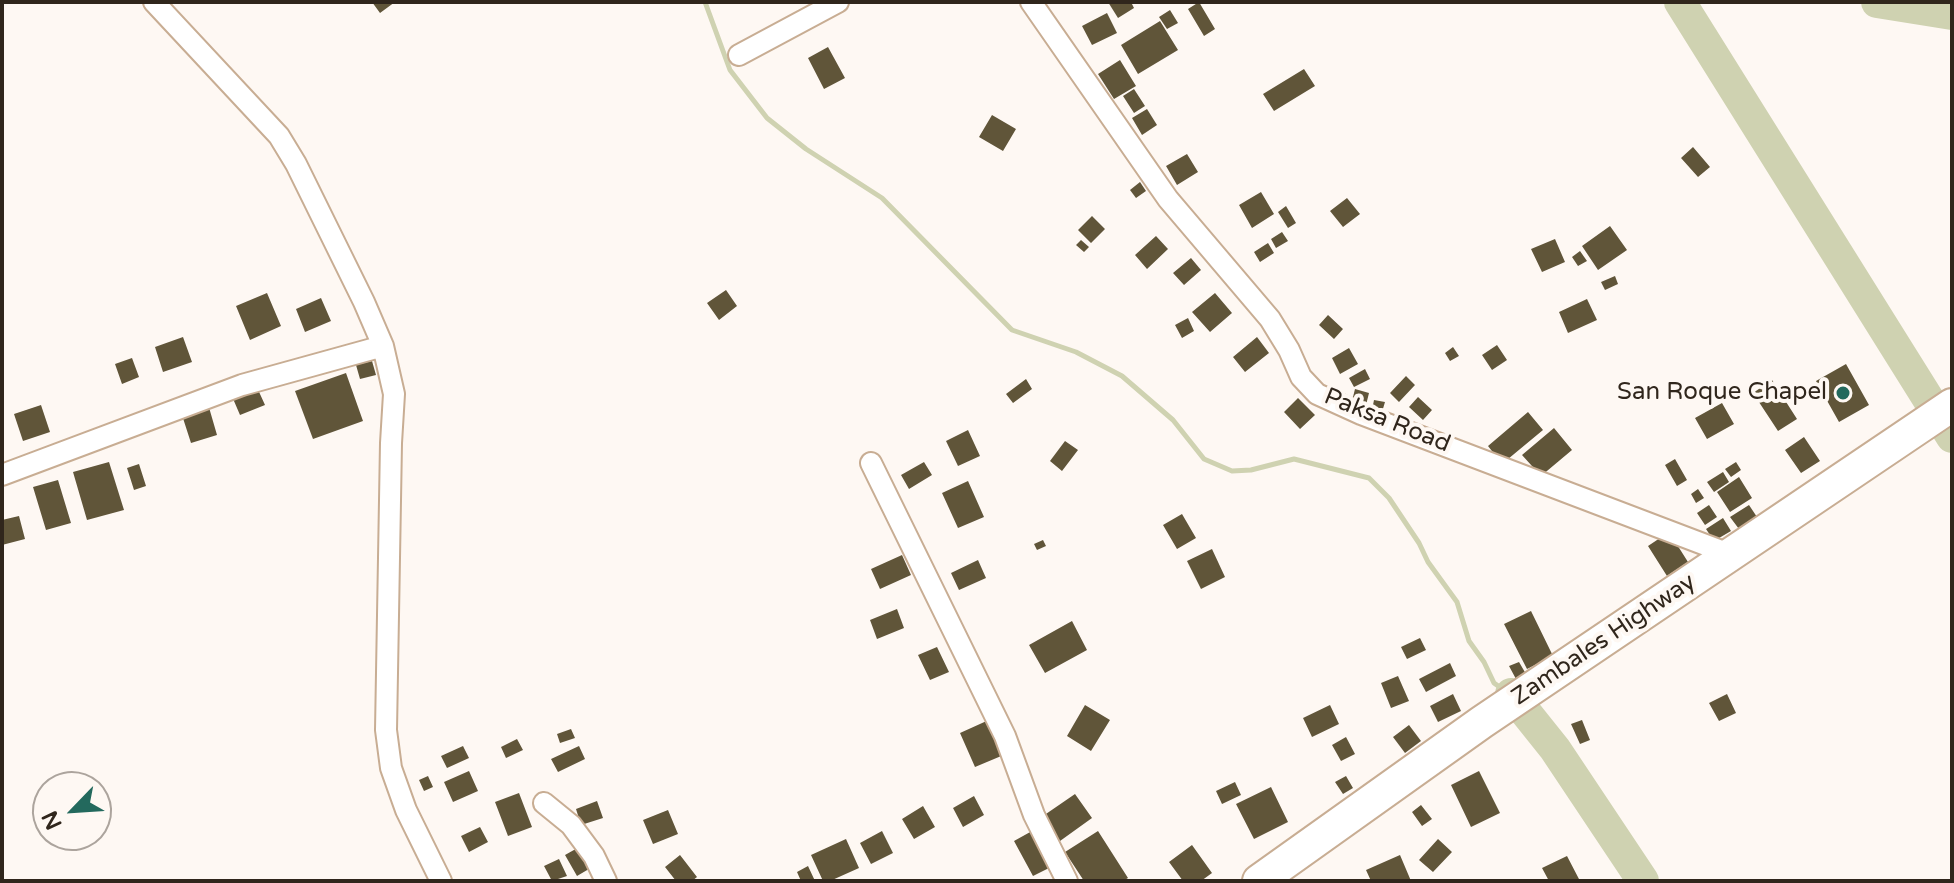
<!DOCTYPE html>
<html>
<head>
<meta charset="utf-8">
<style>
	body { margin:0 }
	#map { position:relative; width:1954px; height:883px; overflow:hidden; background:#fef8f3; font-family:"Varela Round",sans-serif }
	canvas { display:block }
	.frame { position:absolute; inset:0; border:4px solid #30261c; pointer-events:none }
	.north { position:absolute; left:32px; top:771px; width:80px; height:80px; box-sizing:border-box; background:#fef8f3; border:2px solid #aca49d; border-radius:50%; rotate:245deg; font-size:22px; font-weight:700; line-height:32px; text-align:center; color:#30261c }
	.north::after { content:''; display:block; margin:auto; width:28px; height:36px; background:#23695d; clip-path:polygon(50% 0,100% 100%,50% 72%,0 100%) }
</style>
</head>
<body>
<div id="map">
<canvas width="1954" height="883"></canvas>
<div class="frame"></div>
<div class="north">N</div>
</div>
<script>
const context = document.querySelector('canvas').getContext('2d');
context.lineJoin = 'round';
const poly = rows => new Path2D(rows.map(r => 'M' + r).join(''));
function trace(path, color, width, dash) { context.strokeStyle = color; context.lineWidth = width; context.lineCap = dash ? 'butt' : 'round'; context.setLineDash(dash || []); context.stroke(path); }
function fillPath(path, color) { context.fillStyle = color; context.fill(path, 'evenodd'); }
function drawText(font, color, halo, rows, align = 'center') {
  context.font = font + ' "Varela Round",sans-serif'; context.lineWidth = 8; context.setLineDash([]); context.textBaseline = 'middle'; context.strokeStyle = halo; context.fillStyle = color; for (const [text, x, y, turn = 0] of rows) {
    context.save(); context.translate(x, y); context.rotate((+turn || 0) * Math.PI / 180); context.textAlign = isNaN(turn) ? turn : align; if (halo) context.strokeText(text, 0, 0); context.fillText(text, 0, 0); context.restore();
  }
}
const stream = poly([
	[705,2,730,70,767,118,806,149,882,198,1012,330,1076,352,1122,376,1173,420,1204,459,1232,471,1251,470,1294,459,1369,478,1389,498,1419,543,1428,562,1457,602,1469,641,1484,662,1494,683,1508,693]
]);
const river = poly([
	[1680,2,1952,437],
	[1877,2,1952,14],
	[1511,694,1555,749,1643,881]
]);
const building = poly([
	[372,2,395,2,380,13],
	[1108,2,1131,2,1134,8,1118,18],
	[1199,2,1215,29,1204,36,1188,9],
	[1170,10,1178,23,1167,29,1159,17],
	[1107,13,1117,33,1092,45,1082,26],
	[1160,21,1178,50,1138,74,1121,45],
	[828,47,845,78,824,89,808,58],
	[1120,60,1136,86,1114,99,1098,74],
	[1304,69,1315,86,1274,111,1263,94],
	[1134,89,1145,106,1134,113,1123,96],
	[1147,109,1157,125,1142,135,1132,118],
	[992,115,1016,129,1003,151,979,137],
	[1693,147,1710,167,1698,177,1681,158],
	[1187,154,1198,172,1177,185,1166,166],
	[1140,182,1146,191,1136,198,1130,190],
	[1261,192,1274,214,1252,228,1239,205],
	[1347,198,1360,214,1343,227,1330,211],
	[1286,206,1296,223,1288,228,1278,212],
	[1092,216,1105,229,1091,243,1078,230],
	[1610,226,1627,250,1598,270,1582,246],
	[1282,232,1288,241,1276,248,1271,239],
	[1156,236,1168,249,1147,269,1135,255],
	[1555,239,1565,262,1542,272,1531,249],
	[1081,240,1089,247,1084,252,1076,245],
	[1268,243,1274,253,1260,262,1254,252],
	[1580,251,1587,261,1578,266,1572,257],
	[1191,258,1201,270,1184,285,1173,273],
	[1615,276,1618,284,1605,290,1601,282],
	[726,290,737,306,719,320,707,303],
	[267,293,281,326,250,340,236,306],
	[1215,293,1232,313,1210,332,1192,312],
	[321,298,331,321,305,332,296,309],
	[1587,299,1597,320,1568,333,1559,312],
	[1328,315,1343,329,1334,339,1319,325],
	[1188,318,1194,331,1182,338,1175,325],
	[183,337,192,362,163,372,155,347],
	[1257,337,1269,353,1245,372,1233,357],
	[1497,345,1507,360,1492,370,1482,355],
	[1453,347,1459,356,1450,361,1445,353],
	[1349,348,1358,364,1340,374,1332,358],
	[132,358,139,377,122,384,115,364],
	[372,361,376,375,360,379,356,365],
	[1846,364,1869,405,1839,422,1816,381],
	[1365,369,1370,379,1354,387,1349,378],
	[346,373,363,421,313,439,295,391],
	[1406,376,1415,385,1399,402,1390,393],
	[1026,379,1032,389,1013,403,1006,394],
	[1772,380,1797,419,1778,431,1753,393],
	[255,383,265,405,240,415,231,394],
	[1355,389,1369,393,1366,405,1352,401],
	[1418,397,1432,410,1423,420,1409,407],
	[1298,398,1315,415,1300,429,1284,412],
	[1374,400,1385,402,1382,412,1372,410],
	[1722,403,1734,424,1707,439,1695,418],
	[208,404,217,435,191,443,181,412],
	[41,405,50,432,23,441,14,414],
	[1528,412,1543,430,1502,464,1488,446],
	[1554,428,1572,450,1541,476,1522,455],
	[968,430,980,456,958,466,946,441],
	[1804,437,1820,461,1801,473,1785,450],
	[1065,441,1078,450,1062,471,1050,461],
	[1675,459,1687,480,1677,486,1665,465],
	[109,462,124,510,87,520,73,472],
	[924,462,932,475,909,489,901,475],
	[1736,462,1741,470,1731,477,1725,469],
	[139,464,146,486,134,490,127,468],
	[1723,472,1729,482,1714,492,1707,482],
	[1739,477,1752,498,1730,512,1717,492],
	[58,480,71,523,46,530,33,487],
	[968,481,984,517,958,528,942,493],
	[1698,489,1704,498,1696,503,1691,494],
	[1709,505,1717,517,1705,525,1697,513],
	[1749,505,1757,517,1739,529,1730,517],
	[1182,514,1196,538,1177,549,1163,525],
	[19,516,25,539,2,545,2,520],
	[1723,518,1731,531,1714,541,1706,529],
	[1669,532,1688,562,1667,576,1648,546],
	[1043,540,1046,546,1037,550,1034,544],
	[1212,549,1225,577,1201,589,1187,561],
	[902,555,911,575,880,589,871,569],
	[978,560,986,578,959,590,951,573],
	[897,609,904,628,877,639,870,620],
	[1531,611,1553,656,1527,669,1504,624],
	[1072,621,1087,650,1045,673,1029,645],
	[1420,638,1426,650,1407,659,1401,647],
	[937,647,949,672,930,680,918,655],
	[1519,662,1526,674,1516,679,1509,666],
	[1450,663,1456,676,1426,692,1419,679],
	[1398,676,1409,701,1391,708,1381,683],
	[1453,694,1461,711,1438,722,1430,706],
	[1727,694,1736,713,1719,721,1709,703],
	[1085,705,1110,720,1091,751,1067,736],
	[1330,705,1339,724,1312,737,1303,718],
	[991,719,1006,754,975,767,960,733],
	[1582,720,1590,740,1580,744,1571,724],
	[1409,725,1421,741,1405,753,1393,737],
	[571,729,575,738,560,743,557,734],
	[1346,737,1355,754,1341,761,1332,745],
	[517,739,523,750,506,758,501,747],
	[463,746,469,758,447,768,441,756],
	[579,746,585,759,558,772,551,759],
	[469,771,478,791,453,802,444,782],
	[1479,771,1500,813,1471,827,1451,785],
	[428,776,433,787,424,791,419,780],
	[1346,776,1353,788,1343,794,1335,782],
	[1235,782,1241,795,1222,804,1216,791],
	[1271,787,1288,822,1254,839,1236,804],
	[519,793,532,827,508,836,495,802],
	[1075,794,1092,818,1060,841,1043,816],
	[974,796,984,815,963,827,953,808],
	[597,801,603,818,581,825,576,809],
	[1421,805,1432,819,1422,826,1412,812],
	[923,806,935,827,914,839,902,819],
	[668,810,678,834,653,844,643,820],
	[480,827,488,842,469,852,461,836],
	[882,831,893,853,871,864,860,843],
	[1032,831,1051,867,1033,876,1014,841],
	[1098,831,1128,878,1123,881,1084,881,1065,852],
	[846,839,859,868,830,881,823,881,811,855],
	[1438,839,1452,852,1433,872,1419,860],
	[1192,845,1212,873,1201,881,1183,881,1169,862],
	[581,846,594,866,577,876,565,855],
	[680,855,697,877,692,881,676,881,665,867],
	[1400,855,1411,881,1371,881,1366,870],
	[1567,856,1580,881,1549,881,1542,868],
	[559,859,567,876,552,881,544,866],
	[808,866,815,881,801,881,797,872]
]);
const street = poly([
	[154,2,279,136,296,164,364,302,383,346,394,394,391,443,386,730,391,768,406,810,441,881],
	[1031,2,1168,199,1270,319,1289,350,1301,377,1317,394,1361,414,1732,555],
	[739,55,838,2],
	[871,463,1005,736,1034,815,1067,881],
	[2,475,242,385,383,346],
	[544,803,571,825,594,856,606,881]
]);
const primary = poly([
	[1259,881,1482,722,1952,405]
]);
const markers = [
	[1843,393,8,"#23695d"]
];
const poiNames = [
	["San Roque Chapel",1827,393]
];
const streetNames = [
	["Paksa Road",1387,421,22],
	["Zambales Highway",1604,640,-34]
];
trace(stream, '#cfd2b1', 5);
trace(river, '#cfd2b1', 32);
fillPath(building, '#605539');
trace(street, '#c8ad93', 24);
trace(primary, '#c8ad93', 36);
trace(street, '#fff', 20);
trace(primary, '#fff', 32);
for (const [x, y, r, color] of markers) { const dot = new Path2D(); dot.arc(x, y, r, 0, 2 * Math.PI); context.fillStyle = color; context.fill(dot); trace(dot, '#fef8f3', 3); }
drawText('24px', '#30261c', '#fef8f3', poiNames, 'right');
drawText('24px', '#30261c', '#fef8f3', streetNames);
</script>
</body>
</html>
